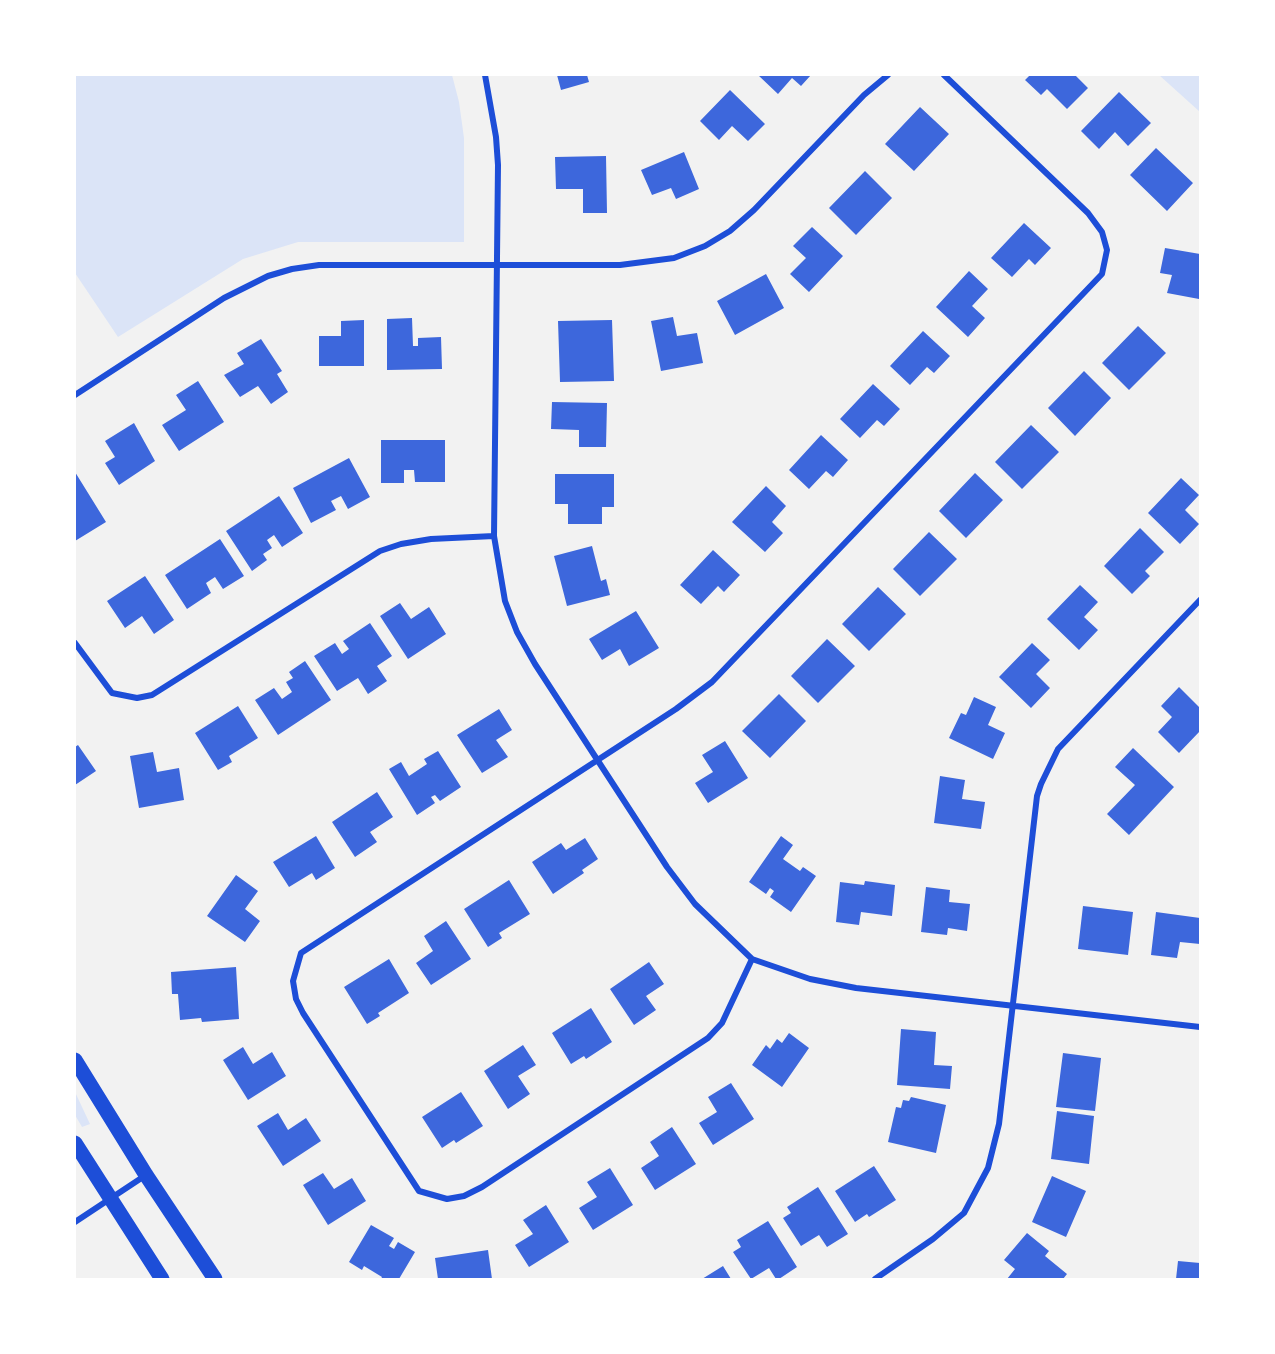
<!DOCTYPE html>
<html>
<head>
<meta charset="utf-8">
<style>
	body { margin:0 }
	#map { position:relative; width:1275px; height:1354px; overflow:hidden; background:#f2f2f2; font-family:"Varela Round",sans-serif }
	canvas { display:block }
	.frame { position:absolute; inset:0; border:76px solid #fff; pointer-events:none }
</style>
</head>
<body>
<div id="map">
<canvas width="1275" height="1354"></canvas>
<div class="frame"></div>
</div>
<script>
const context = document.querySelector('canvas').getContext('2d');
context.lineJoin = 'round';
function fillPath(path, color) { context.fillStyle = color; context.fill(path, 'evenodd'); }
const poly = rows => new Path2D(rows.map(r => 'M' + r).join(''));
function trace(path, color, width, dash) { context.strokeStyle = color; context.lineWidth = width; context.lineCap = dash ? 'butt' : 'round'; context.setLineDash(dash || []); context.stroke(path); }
const green = poly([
	[75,75,452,75,459,102,464,138,464,242,298,242,243,259,118,337,75,273],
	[1159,75,1200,75,1200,112],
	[75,1092,90,1124,82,1127,75,1115]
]);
const building = poly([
	[557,75,587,75,589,82,561,90],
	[758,75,811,75,801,86,792,78,778,94],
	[1030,75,1075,75,1088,88,1067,109,1047,89,1041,95,1025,80],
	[730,90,765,124,748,141,732,126,719,140,700,121],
	[1119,92,1151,123,1128,146,1115,132,1099,149,1081,131],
	[920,107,949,134,914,171,885,144],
	[1156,148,1193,183,1167,211,1130,175],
	[684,152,699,189,676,199,671,188,652,195,641,170],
	[606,156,607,213,583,213,583,189,556,189,555,157],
	[865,171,892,198,856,235,829,208],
	[1024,223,1051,248,1035,265,1029,259,1012,277,991,258],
	[812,227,843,256,809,292,790,274,806,258,793,246],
	[1165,248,1200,254,1199,299,1167,293,1172,275,1160,273],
	[969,271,988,289,972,306,985,318,968,337,936,307],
	[766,274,784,308,735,335,717,301],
	[673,317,677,336,697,333,703,363,661,371,651,321],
	[412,318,413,346,418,346,418,338,441,337,442,369,387,370,387,319],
	[364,320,364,366,319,366,319,336,341,336,341,321],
	[612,320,614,381,560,382,558,321],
	[1138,326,1166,353,1129,390,1102,363],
	[923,331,950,356,934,373,927,367,910,385,890,366],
	[261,339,282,371,277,374,288,392,271,404,258,386,240,397,224,375,244,364,237,353],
	[1084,371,1111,398,1075,436,1048,408],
	[198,381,224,422,179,451,162,425,186,410,176,395],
	[873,384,900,409,884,426,877,420,860,438,840,419],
	[552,402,607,403,606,447,579,447,579,430,551,429],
	[134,423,155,461,119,485,105,463,115,457,105,441],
	[1031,425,1059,452,1022,489,995,462],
	[821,435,848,460,833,477,826,471,809,489,789,470],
	[381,440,445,440,445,482,415,482,414,470,404,470,404,483,381,483],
	[349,458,370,497,348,509,341,496,331,501,336,510,311,523,293,488],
	[75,472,106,522,75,541],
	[975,473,1003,500,966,538,939,511],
	[555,474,614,474,614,507,602,507,602,524,568,524,568,504,555,504],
	[1181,478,1199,495,1185,510,1199,524,1180,544,1148,513],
	[766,486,786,506,772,522,783,533,765,552,732,522],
	[279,496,303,533,282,547,274,535,267,540,272,548,263,554,267,560,252,571,226,531],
	[1140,528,1164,552,1145,571,1150,576,1132,594,1104,566],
	[929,532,957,559,920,596,893,569],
	[220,539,244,576,223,589,215,577,206,583,211,593,187,609,165,575],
	[592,546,601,581,606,579,610,595,567,606,554,556],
	[713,550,740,575,724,592,718,586,701,604,680,585],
	[145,576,174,620,154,634,142,616,125,628,107,601],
	[1080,585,1098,602,1084,617,1098,630,1079,650,1047,619],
	[878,587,906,614,869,651,842,624],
	[400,603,411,619,429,607,446,634,408,659,380,616],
	[636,611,659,648,629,666,620,649,602,660,589,639],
	[370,623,392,656,377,666,387,681,368,694,358,678,337,691,314,656,335,643,342,654,349,649,343,641],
	[827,639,855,666,818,703,791,676],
	[1032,643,1050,660,1036,674,1050,688,1031,708,999,677],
	[305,661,331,700,278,735,255,700,274,688,282,699,292,692,286,682,293,678,289,672],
	[1179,687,1200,708,1200,731,1179,753,1158,732,1172,717,1161,706],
	[779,694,806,721,770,758,742,731],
	[974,697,996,707,988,725,1005,733,993,759,949,738,961,713,966,715],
	[238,706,258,738,229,756,232,762,218,770,195,733],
	[499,709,512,730,496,740,508,757,482,773,457,735],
	[725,741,748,778,708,803,695,783,713,772,702,755],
	[78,745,96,771,75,785,75,747],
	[1133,748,1174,787,1129,835,1107,814,1135,785,1115,767],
	[438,751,461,787,440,801,435,795,431,797,435,803,417,815,389,769,401,762,409,776,427,764,424,759],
	[153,752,157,772,179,768,184,800,139,808,130,756],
	[940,776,965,780,962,799,985,802,981,829,934,823],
	[377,792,393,817,370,832,377,842,355,857,332,822],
	[316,836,335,868,316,880,312,873,289,887,273,862],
	[781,836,793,845,783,859,800,871,803,867,816,876,791,912,770,897,774,891,770,888,766,894,749,882],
	[585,838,598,859,582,870,584,873,553,894,532,862,561,843,566,850],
	[236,875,258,891,245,909,260,921,245,942,207,916],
	[509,880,530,914,499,933,502,938,488,947,464,909],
	[865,881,895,885,892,916,861,912,859,925,836,922,840,882,864,885],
	[926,887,950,890,949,902,970,904,967,931,948,928,947,935,921,932],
	[1083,906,1133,912,1128,955,1078,949],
	[1156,912,1200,918,1200,944,1180,942,1177,958,1151,955],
	[446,921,471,959,431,985,416,963,433,951,424,936],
	[389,959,409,993,378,1013,380,1016,367,1024,344,987],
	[649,962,664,984,646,996,656,1010,634,1025,610,989],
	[236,967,239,1019,202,1022,201,1018,180,1020,178,994,172,994,171,972],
	[591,1008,612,1042,586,1059,584,1056,571,1064,552,1033],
	[901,1029,936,1032,934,1065,952,1066,950,1089,897,1085],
	[789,1033,809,1048,782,1087,752,1065,766,1045,770,1049,777,1039,782,1043],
	[523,1045,536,1065,518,1076,530,1094,508,1109,484,1071],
	[243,1047,253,1064,272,1052,286,1076,248,1100,223,1060],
	[1063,1053,1101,1058,1095,1111,1056,1107],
	[731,1083,754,1119,713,1145,699,1123,717,1112,708,1097],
	[461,1092,483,1126,456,1143,454,1140,442,1148,422,1117],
	[911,1097,946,1105,936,1153,888,1142,896,1107,901,1108,903,1100,909,1101],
	[1057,1111,1094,1116,1089,1164,1051,1159],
	[278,1113,288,1130,306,1118,321,1141,283,1166,257,1126],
	[672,1127,696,1164,655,1190,641,1168,659,1156,650,1142],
	[874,1166,896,1200,869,1217,867,1214,855,1222,835,1191],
	[610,1168,633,1205,593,1230,579,1208,597,1197,587,1182],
	[323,1173,334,1189,352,1178,366,1201,328,1225,303,1185],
	[1052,1176,1086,1191,1066,1237,1032,1222],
	[818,1187,848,1234,827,1247,819,1235,801,1246,783,1218,791,1213,787,1207],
	[546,1205,569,1242,529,1267,515,1245,533,1234,523,1220],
	[768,1221,797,1267,779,1279,776,1279,769,1268,751,1279,733,1252,741,1247,737,1240],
	[371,1225,394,1238,389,1246,394,1249,398,1242,415,1252,399,1279,381,1279,382,1277,364,1266,362,1270,349,1262],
	[1027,1233,1049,1251,1045,1256,1067,1274,1063,1279,1007,1279,1015,1269,1004,1260],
	[488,1250,492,1279,438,1279,435,1258],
	[1178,1261,1200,1263,1200,1279,1176,1279],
	[723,1266,731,1279,702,1279]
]);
const minor = poly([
	[485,75,496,137,498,165,494,536,505,601,517,632,535,664,667,867,695,904,752,959,810,979,856,988,1200,1027],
	[75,395,224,298,268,276,292,269,319,265,620,265,674,258,705,246,730,231,754,210,864,95,888,75],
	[75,643,112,693,137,698,152,695,380,551,401,544,431,539,494,536],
	[752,959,722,1023,708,1038,482,1187,464,1196,447,1199,419,1191,303,1013,296,999,293,981,301,953,676,709,712,682,1102,274,1107,250,1102,232,1088,213,944,75],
	[75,1222,146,1175],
	[875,1279,933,1239,964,1213,988,1168,999,1124,1037,796,1041,784,1058,749,1200,600]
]);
const primary = poly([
	[75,1060,146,1175,215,1279],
	[75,1143,162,1279]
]);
fillPath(green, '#dbe4f7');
fillPath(building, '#3d67dc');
trace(minor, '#1d4ed8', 6);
trace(primary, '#1d4ed8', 15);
</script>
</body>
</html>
